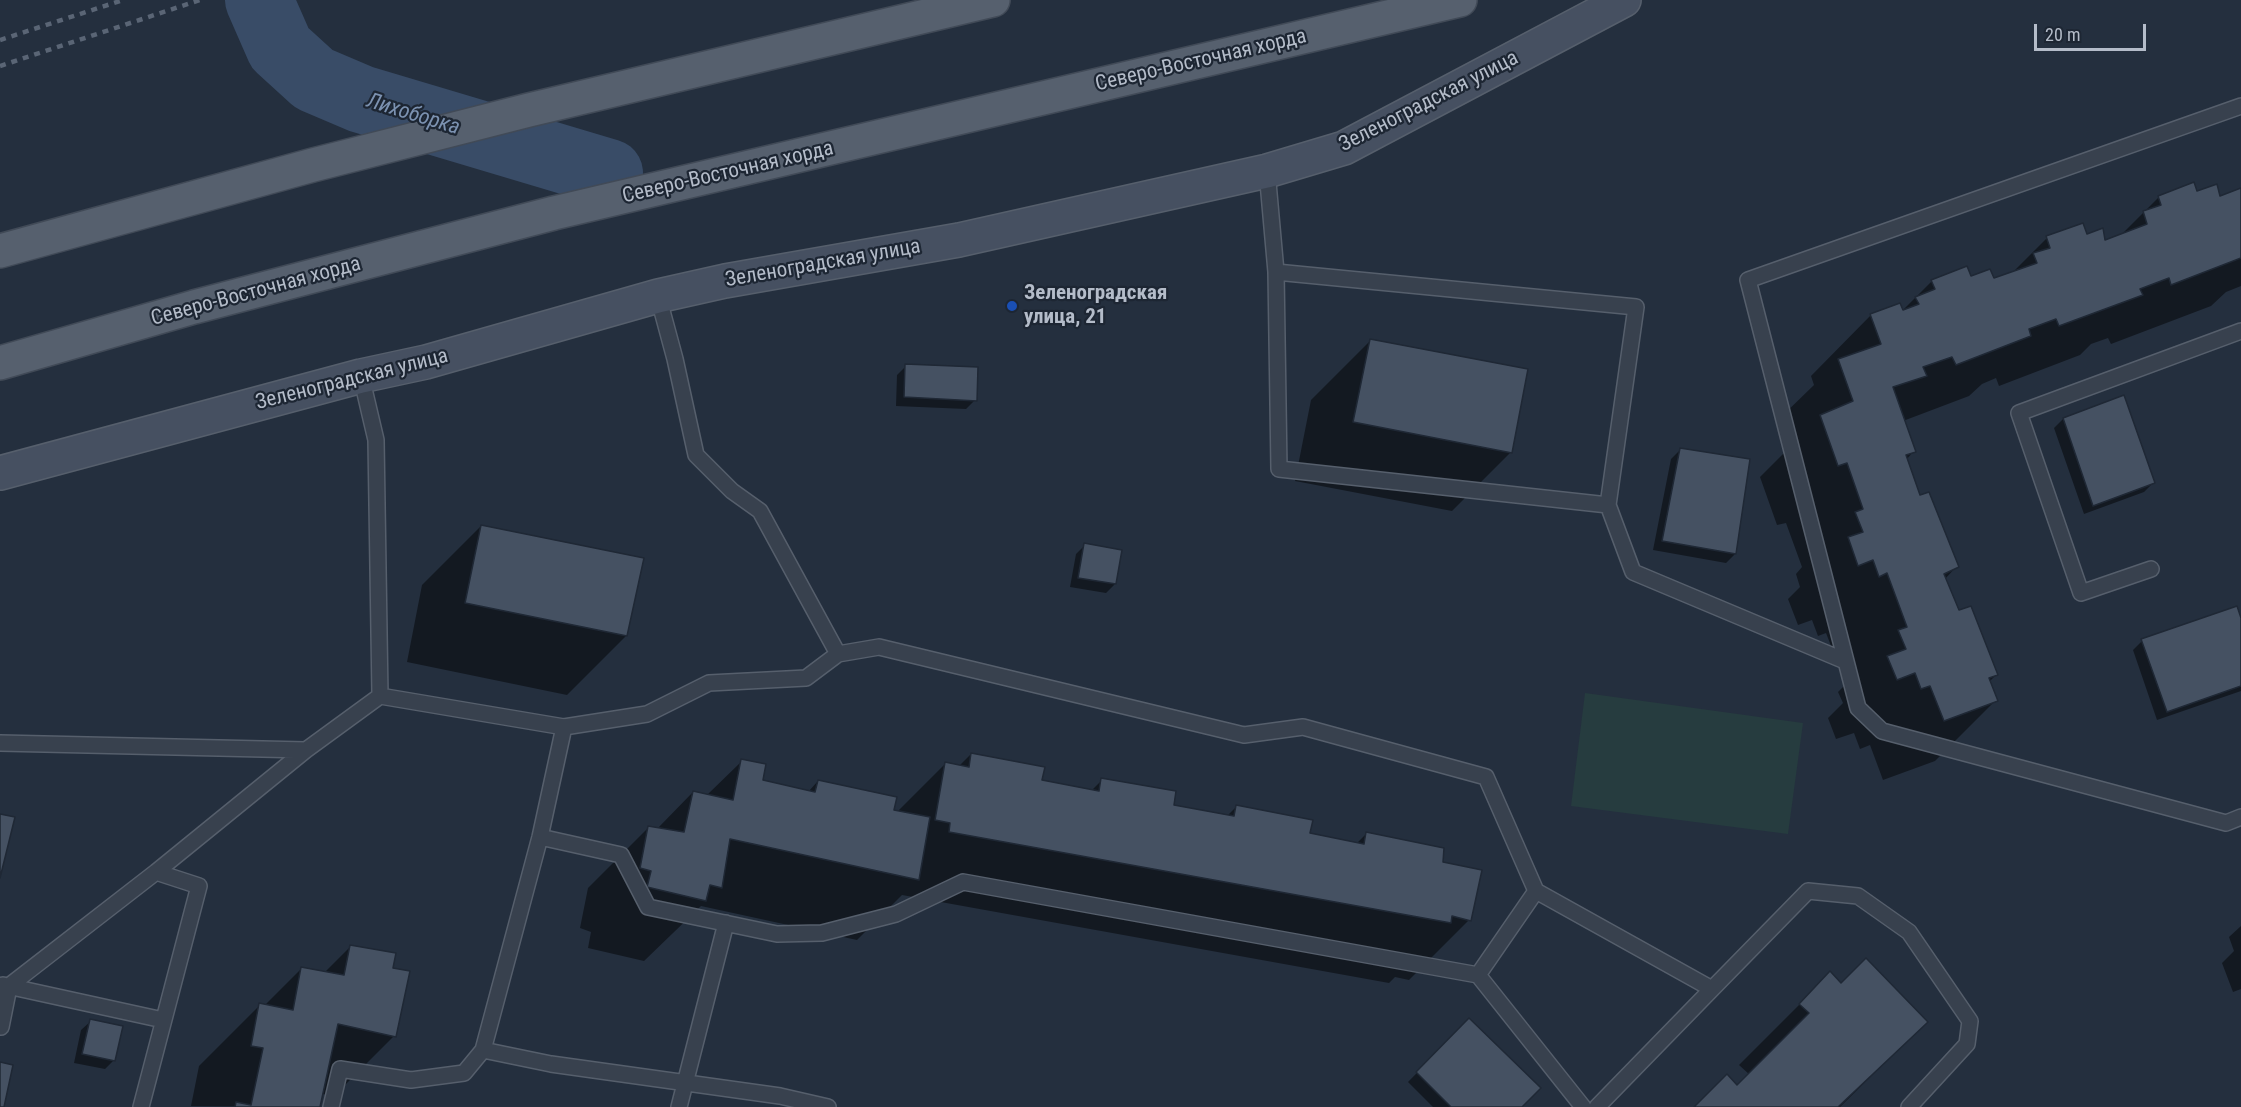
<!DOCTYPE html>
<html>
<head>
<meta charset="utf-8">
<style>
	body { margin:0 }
	#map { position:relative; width:2241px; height:1107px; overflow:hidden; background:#242f3e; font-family:"Roboto Condensed",sans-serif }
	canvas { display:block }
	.scale { position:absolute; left:2034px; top:24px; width:112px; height:27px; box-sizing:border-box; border:3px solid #b4bcc9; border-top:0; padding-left:8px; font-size:18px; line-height:21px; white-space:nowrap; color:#b4bcc9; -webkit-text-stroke:4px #1d2633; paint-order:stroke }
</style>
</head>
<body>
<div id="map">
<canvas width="2241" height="1107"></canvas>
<div class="scale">20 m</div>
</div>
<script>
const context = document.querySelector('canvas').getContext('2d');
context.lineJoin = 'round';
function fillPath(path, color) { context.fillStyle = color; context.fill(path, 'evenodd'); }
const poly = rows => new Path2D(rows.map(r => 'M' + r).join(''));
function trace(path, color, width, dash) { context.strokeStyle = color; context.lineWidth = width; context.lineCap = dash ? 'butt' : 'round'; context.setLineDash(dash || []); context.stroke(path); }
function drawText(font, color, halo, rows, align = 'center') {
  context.font = font + ' "Roboto Condensed",sans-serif'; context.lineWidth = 4.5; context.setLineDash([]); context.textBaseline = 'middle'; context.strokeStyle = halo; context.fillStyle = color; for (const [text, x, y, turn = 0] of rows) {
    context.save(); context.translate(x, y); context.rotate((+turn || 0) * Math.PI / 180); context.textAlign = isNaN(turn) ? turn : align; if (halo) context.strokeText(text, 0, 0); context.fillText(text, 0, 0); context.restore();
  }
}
const green = poly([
	[1585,693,1803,723,1788,834,1571,806]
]);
const shadow = poly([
	[2241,189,2241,286,2226,292,2211,306,2111,344,2108,338,2091,344,2080,355,1999,386,1996,378,1982,384,1969,396,1903,421,1914,451,1906,460,1919,497,1957,566,1945,579,1958,612,1997,674,1989,682,1996,700,1935,761,1883,780,1870,745,1860,749,1854,733,1836,739,1828,718,1843,703,1838,692,1846,684,1826,633,1818,636,1812,620,1798,625,1788,599,1800,587,1796,574,1802,567,1786,523,1777,525,1760,477,1788,449,1778,420,1814,385,1811,376,1871,315,1902,311,1932,281,1970,278,1993,280,2011,274,2047,238,2086,236,2104,242,2120,236,2159,197,2196,193,2219,198],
	[1370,341,1511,452,1452,511,1295,481,1311,400],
	[906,366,975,400,966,409,896,406,897,375],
	[2063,419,2153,483,2144,492,2084,514,2054,428],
	[1680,450,1735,554,1726,563,1653,550,1671,459],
	[481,526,626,636,567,695,407,662,422,585],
	[1085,545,1115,584,1106,593,1070,587,1076,554],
	[2241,622,2241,691,2157,720,2133,650,2142,641],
	[971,754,1041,781,1091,791,1102,780,1172,806,1227,816,1236,807,1309,834,1356,844,1366,834,1441,863,1469,920,1409,980,1395,977,1389,983,902,895,857,940,701,906,644,961,588,948,591,932,580,928,588,888,649,827,657,829,693,792,707,795,742,761,762,781,808,792,818,781,897,812,945,764,959,766],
	[2241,926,2241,989,2233,992,2222,963,2234,951,2229,937],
	[350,947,391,969,394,1036,334,1096,322,1094,319,1107,191,1106,199,1066,260,1005,264,1006,301,969,324,973],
	[1830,974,1841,985,1926,1022,1840,1107,1696,1107,1737,1087,1750,1075,1739,1065],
	[1469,1020,1520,1107,1433,1107,1408,1082],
	[91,1021,114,1060,105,1069,74,1063,81,1030]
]);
const river = poly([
	[259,0,280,48,314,79,361,99,609,173]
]);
const building = poly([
	[2194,182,2197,191,2217,184,2220,196,2241,188,2241,258,2171,285,2169,278,2140,289,2143,295,2059,326,2056,319,2029,329,2031,336,1956,365,1952,357,1923,367,1927,376,1893,387,1916,452,1906,455,1920,495,1929,492,1959,567,1944,574,1959,610,1971,606,1998,675,1989,678,1998,701,1944,721,1930,686,1921,689,1915,673,1897,680,1887,656,1906,649,1898,630,1907,627,1887,573,1879,577,1873,560,1858,566,1848,537,1863,532,1855,512,1863,509,1847,463,1838,466,1820,415,1853,401,1838,359,1881,344,1870,314,1900,303,1903,310,1919,304,1915,297,1935,289,1931,280,1967,266,1971,276,1990,269,1994,278,2037,263,2033,253,2050,248,2046,236,2083,223,2087,234,2103,228,2105,240,2147,224,2143,211,2161,205,2158,196,2194,182],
	[1370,339,1528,369,1512,453,1353,422,1370,339],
	[905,364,978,367,977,401,904,397,905,364],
	[2124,395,2155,483,2093,506,2063,418,2124,395],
	[1680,448,1750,459,1736,554,1662,541,1680,448],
	[481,525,644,558,627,636,465,603,481,525],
	[1084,543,1122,550,1116,584,1078,578,1084,543],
	[2237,606,2241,618,2241,686,2167,712,2141,639,2237,606],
	[971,753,1045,767,1042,780,1099,791,1101,778,1176,791,1174,805,1234,816,1236,805,1313,820,1310,833,1364,844,1366,832,1444,848,1443,862,1482,870,1471,921,1452,916,1451,923,949,832,950,823,935,820,945,762,969,767,971,753],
	[741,759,766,764,763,780,815,792,818,780,897,797,894,810,930,817,919,880,730,839,722,888,710,885,706,901,647,887,651,871,640,868,648,826,684,832,693,791,733,800,741,759],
	[0,814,15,817,0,878,0,814],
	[350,945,396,953,393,968,410,971,396,1037,338,1024,320,1107,235,1107,236,1102,251,1105,263,1048,251,1046,259,1003,293,1010,301,967,344,975,350,945],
	[1866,958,1928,1022,1838,1107,1694,1107,1727,1074,1737,1085,1809,1013,1799,1004,1830,971,1841,983,1866,958],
	[1469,1018,1541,1088,1522,1107,1451,1107,1416,1072,1469,1018],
	[90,1019,123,1026,115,1061,82,1054,90,1019],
	[0,1062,13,1065,4,1107,0,1107,0,1062]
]);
const lane = poly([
	[2241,106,1748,280,1858,708,1882,731,2226,823,2241,817],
	[1267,171,1276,272,1636,307,1608,505,1633,572,1845,661],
	[1276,272,1279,469,1608,505],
	[658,296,675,359,696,455,732,491,760,511,838,654],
	[361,376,376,440,380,696],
	[2151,569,2081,593,2019,413,2241,331],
	[0,743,306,750],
	[540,837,621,855,648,907,777,934,822,933,896,914,963,882,1478,975],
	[1536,891,1478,975,1583,1107],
	[3,985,163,1020],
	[0,993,156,872,306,750,380,696,564,727,647,714,709,683,806,678,838,654,879,647,1244,735,1303,727,1486,777,1536,891,1712,989,1808,891,1858,896,1909,932,1970,1021,1967,1044,1909,1107],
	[1,1027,9,987],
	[483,1050,540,837,564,727],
	[141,1107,199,886,156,872],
	[331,1107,340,1069,411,1080,464,1073,483,1050,551,1064,780,1096,828,1107],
	[679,1107,726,923],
	[1597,1107,1712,989]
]);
const secondary = poly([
	[0,473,361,376,426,362,658,296,725,281,959,240,1267,171,1344,148,1624,0]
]);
const primary = poly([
	[0,251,313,165,529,110,993,0],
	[0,363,194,307,554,213,1460,0]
]);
const rail = poly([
	[0,40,123,0],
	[0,66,200,0]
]);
const markers = [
	[1012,306,6,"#1a4fb4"]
];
const streetNames = [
	["Северо-Восточная хорда",1201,61,-13],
	["Зеленоградская улица",1429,102,-27],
	["Северо-Восточная хорда",728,173,-13],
	["Зеленоградская улица",823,264,-10],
	["Северо-Восточная хорда",256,292,-15],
	["Зеленоградская улица",352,380,-14]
];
const poiNames = [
	["Зеленоградская",1024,294],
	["улица, 21",1024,318]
];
const waterNames = [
	["Лихоборка",413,115,17]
];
fillPath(green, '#263c3f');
fillPath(shadow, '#0007');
trace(river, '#394c67', 68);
fillPath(building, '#455162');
trace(building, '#1f2835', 1.5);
trace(lane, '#565f6c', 18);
trace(secondary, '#565f6c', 36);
trace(primary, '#414a57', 36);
trace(lane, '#38414e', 15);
trace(secondary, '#465061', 33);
trace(primary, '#56606e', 33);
trace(rail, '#5a6575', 4.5, [6, 6]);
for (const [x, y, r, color] of markers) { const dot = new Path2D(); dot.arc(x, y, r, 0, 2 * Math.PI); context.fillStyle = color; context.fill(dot); trace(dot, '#1d2633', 2); }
drawText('21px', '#b4bcc9', '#1d2633', streetNames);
drawText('bold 21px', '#b4bcc9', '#1d2633', poiNames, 'left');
drawText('italic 22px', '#7c92b1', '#1d2633', waterNames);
</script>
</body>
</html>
